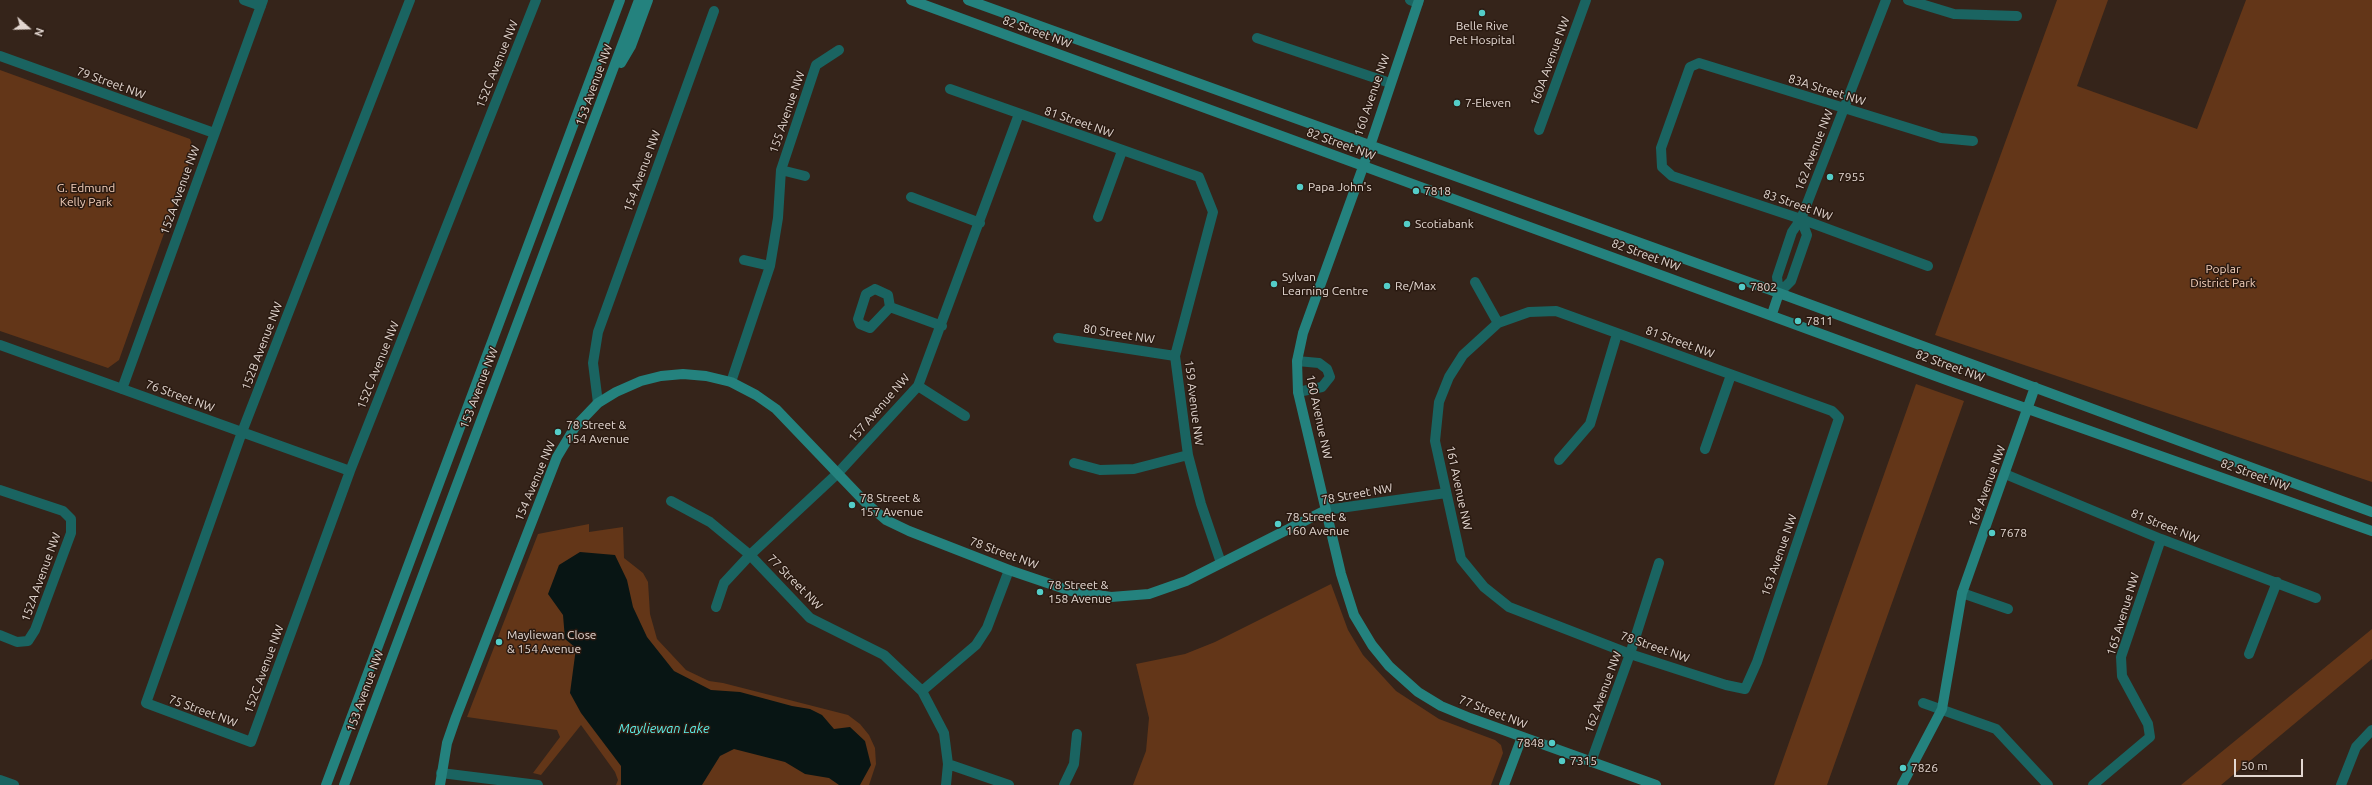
<!DOCTYPE html>
<html>
<head>
<meta charset="utf-8">
<style>
	body { margin:0 }
	#map { position:relative; width:2372px; height:785px; overflow:hidden; background:#35241a; font-family:Ubuntu,sans-serif }
	canvas { display:block }
	.north { position:absolute; left:8px; top:8px; width:40px; height:40px; -webkit-text-stroke:3px #2a1a11; paint-order:stroke; rotate:110deg; font-size:11px; font-weight:700; line-height:16px; text-align:center; color:#e3d7d1 }
	.north::after { content:''; display:block; margin:auto; width:14px; height:18px; background:#e3d7d1; clip-path:polygon(50% 0,100% 100%,50% 72%,0 100%) }
	.scale { position:absolute; left:2234px; top:759px; width:69px; height:18px; box-sizing:border-box; border:2px solid #e3d7d1; border-top:0; padding-left:5px; font-size:12px; line-height:14px; white-space:nowrap; color:#e3d7d1; -webkit-text-stroke:3px #2a1a11; paint-order:stroke }
</style>
</head>
<body>
<div id="map">
<canvas width="2372" height="785"></canvas>
<div class="north">N</div>
<div class="scale">50 m</div>
</div>
<script>
const context = document.querySelector('canvas').getContext('2d');
context.lineJoin = 'round';
function fillPath(path, color) { context.fillStyle = color; context.fill(path, 'evenodd'); }
const poly = rows => new Path2D(rows.map(r => 'M' + r).join(''));
function trace(path, color, width, dash) { context.strokeStyle = color; context.lineWidth = width; context.lineCap = dash ? 'butt' : 'round'; context.setLineDash(dash || []); context.stroke(path); }
function drawText(font, color, halo, rows, align = 'center') {
  context.font = font + ' Ubuntu,sans-serif'; context.lineWidth = 3; context.setLineDash([]); context.textBaseline = 'middle'; context.strokeStyle = halo; context.fillStyle = color; for (const [text, x, y, turn = 0] of rows) {
    context.save(); context.translate(x, y); context.rotate((+turn || 0) * Math.PI / 180); context.textAlign = isNaN(turn) ? turn : align; if (halo) context.strokeText(text, 0, 0); context.fillText(text, 0, 0); context.restore();
  }
}
const green = poly([
	[2057,0,2108,0,2077,86,2197,129,2246,0,2372,0,2372,482,1935,335],
	[0,70,190,139,194,149,119,360,108,368,0,331],
	[1916,384,1964,401,1827,785,1774,785],
	[589,524,589,532,623,527,624,558,643,573,648,582,650,614,657,639,686,670,709,681,723,683,848,715,860,724,869,735,875,748,876,764,869,785,616,785,618,780,615,772,581,725,541,775,533,773,560,737,557,730,467,717,538,534],
	[1331,584,1348,630,1363,655,1396,691,1439,719,1495,740,1501,745,1503,753,1491,785,1133,785,1146,751,1149,718,1136,664,1185,654,1215,642],
	[2372,629,2372,659,2221,785,2181,785]
]);
const water = poly([
	[580,552,615,555,627,580,633,607,647,637,674,671,711,690,740,692,792,706,810,709,822,715,834,729,850,727,865,741,871,765,860,785,839,785,829,778,805,774,785,762,734,749,720,756,702,785,621,785,621,766,581,713,570,693,576,648,565,639,563,615,548,594,559,565]
]);
const street = poly([
	[244,0,261,6],
	[410,0,242,432,146,703,251,742,350,471,536,0],
	[1410,0,1418,3],
	[1908,0,1954,14,2017,16],
	[1257,38,1390,83],
	[0,56,214,133],
	[950,89,1199,177,1213,212,1175,356,1188,455,1201,504,1221,563],
	[1539,130,1586,0],
	[781,170,805,176],
	[911,197,980,223],
	[1098,217,1122,151],
	[744,260,770,266],
	[1928,266,1801,219,1672,176,1662,167,1661,148,1690,67,1699,63,1941,138,1973,141],
	[1475,282,1498,323],
	[875,289,888,295,890,307,870,328,860,324,858,319,866,294,875,289],
	[1779,293,1777,277,1792,232,1801,219,1886,0],
	[1779,293,1791,281,1807,235,1801,219],
	[890,307,942,326],
	[1556,311,1832,411,1839,418,1757,662,1745,689,1726,685,1630,654,1509,607,1484,587,1461,559,1435,441,1439,402,1449,377,1463,355,1498,323,1529,312,1556,311],
	[1058,338,1175,356],
	[0,345,350,471],
	[1297,361,1319,363,1327,369,1330,377,1322,387,1298,392],
	[731,382,770,266,778,218,781,170,816,65,839,50],
	[918,386,965,416],
	[122,389,263,0],
	[598,403,593,363,598,332,714,11],
	[1705,449,1731,375],
	[1559,460,1590,424,1617,334],
	[1074,463,1100,470,1134,469,1188,455],
	[2005,474,2161,539,2316,598],
	[0,490,63,511,71,519,71,533,35,630,28,641,17,642,0,635],
	[671,501,710,522,750,555,810,618,884,655,922,691,944,733,948,764,946,785],
	[1326,510,1446,493],
	[1962,593,2008,609],
	[716,607,724,583,750,555,838,473,918,386,1019,114],
	[2249,654,2277,582],
	[922,691,976,645,987,628,1009,570],
	[1923,703,1996,729,2048,785],
	[1591,762,1630,654,1659,563],
	[948,764,1009,785],
	[441,773,538,785],
	[0,780,14,785],
	[1064,785,1074,764,1077,734],
	[2093,785,2150,737,2148,724,2122,676,2121,657,2161,539],
	[2341,785,2356,747,2372,730]
]);
const secondary = poly([
	[911,0,1952,382,2372,531],
	[968,0,1779,293,2372,512],
	[1419,0,1363,167,1303,333,1297,361,1298,392,1341,574,1354,615,1372,645,1389,666,1418,692,1441,706,1470,718,1656,785],
	[621,63,631,46,648,0],
	[1772,314,1779,293],
	[326,785,620,0],
	[344,785,639,0],
	[440,785,447,743,456,717,557,457,575,427,598,403,616,392,641,381,661,376,683,374,706,376,731,382,756,395,776,409,865,502,886,520,909,531,1009,570,1071,591,1111,597,1149,594,1186,581,1326,510],
	[1504,785,1522,737],
	[1902,785,1942,709,1962,593,2035,387]
]);
const markers = [
	[1482,13,4,"#54cdc8"],
	[1457,103,4,"#54cdc8"],
	[1830,177,4,"#54cdc8"],
	[1300,187,4,"#54cdc8"],
	[1416,191,4,"#54cdc8"],
	[1407,224,4,"#54cdc8"],
	[1274,284,4,"#54cdc8"],
	[1387,286,4,"#54cdc8"],
	[1742,287,4,"#54cdc8"],
	[1798,321,4,"#54cdc8"],
	[558,432,4,"#54cdc8"],
	[852,505,4,"#54cdc8"],
	[1278,524,4,"#54cdc8"],
	[1992,533,4,"#54cdc8"],
	[1040,592,4,"#54cdc8"],
	[499,642,4,"#54cdc8"],
	[1552,743,4,"#54cdc8"],
	[1562,761,4,"#54cdc8"],
	[1903,768,4,"#54cdc8"]
];
const poiNames = [
	["Belle Rive",1482,26,"center"],
	["Pet Hospital",1482,40,"center"],
	["7-Eleven",1465,103],
	["7955",1838,177],
	["Papa John's",1308,187],
	["7818",1424,191],
	["Scotiabank",1415,224],
	["Sylvan",1282,277],
	["Learning Centre",1282,291],
	["Re/Max",1395,286],
	["7802",1750,287],
	["7811",1806,321],
	["78 Street &",566,425],
	["154 Avenue",566,439],
	["78 Street &",860,498],
	["157 Avenue",860,512],
	["78 Street &",1286,517],
	["160 Avenue",1286,531],
	["7678",2000,533],
	["78 Street &",1048,585],
	["158 Avenue",1048,599],
	["Mayliewan Close",507,635],
	["& 154 Avenue",507,649],
	["7848",1544,743,"right"],
	["7315",1570,761],
	["7826",1911,768]
];
const streetNames = [
	["82 Street NW",1037,32,20],
	["160A Avenue NW",1550,61,-70],
	["152C Avenue NW",497,64,-68],
	["79 Street NW",111,83,20],
	["153 Avenue NW",594,85,-70],
	["83A Street NW",1827,90,17],
	["160 Avenue NW",1372,95,-71],
	["155 Avenue NW",787,112,-71],
	["81 Street NW",1079,122,19],
	["82 Street NW",1341,144,20],
	["162 Avenue NW",1814,150,-69],
	["154 Avenue NW",642,171,-70],
	["152A Avenue NW",180,190,-70],
	["83 Street NW",1798,205,19],
	["82 Street NW",1646,255,20],
	["80 Street NW",1119,334,9],
	["81 Street NW",1680,342,20],
	["152B Avenue NW",262,346,-69],
	["152C Avenue NW",378,365,-68],
	["82 Street NW",1950,366,20],
	["153 Avenue NW",479,388,-69],
	["76 Street NW",180,396,20],
	["159 Avenue NW",1194,403,83],
	["157 Avenue NW",879,408,-49],
	["160 Avenue NW",1319,417,78],
	["82 Street NW",2255,475,20],
	["154 Avenue NW",535,481,-67],
	["164 Avenue NW",1987,486,-70],
	["161 Avenue NW",1459,488,78],
	["78 Street NW",1357,494,-10],
	["81 Street NW",2165,526,22],
	["78 Street NW",1004,553,20],
	["163 Avenue NW",1779,555,-71],
	["152A Avenue NW",41,577,-70],
	["77 Street NW",795,582,45],
	["165 Avenue NW",2123,614,-73],
	["78 Street NW",1655,647,19],
	["152C Avenue NW",264,669,-70],
	["153 Avenue NW",365,691,-70],
	["162 Avenue NW",1603,692,-70],
	["75 Street NW",203,711,20],
	["77 Street NW",1493,712,21]
];
const parkNames = [
	["G. Edmund",86,188],
	["Kelly Park",86,202],
	["Poplar",2223,269],
	["District Park",2223,283]
];
const waterNames = [
	["Mayliewan Lake",664,729]
];
fillPath(green, '#633618');
fillPath(water, '#081514');
trace(street, '#1a6461', 10);
trace(secondary, '#24827e', 10);
for (const [x, y, r, color] of markers) { const dot = new Path2D(); dot.arc(x, y, r, 0, 2 * Math.PI); context.fillStyle = color; context.fill(dot); trace(dot, '#2a1a11', 1.5); }
drawText('12px', '#e3d7d1', '#2a1a11', poiNames, 'left');
drawText('12px', '#e3d7d1', '#2a1a11', streetNames);
drawText('12px', '#f4d0bb', '#2a1a11', parkNames);
drawText('italic 13px', '#5df1eb', '#2a1a11', waterNames);
</script>
</body>
</html>
